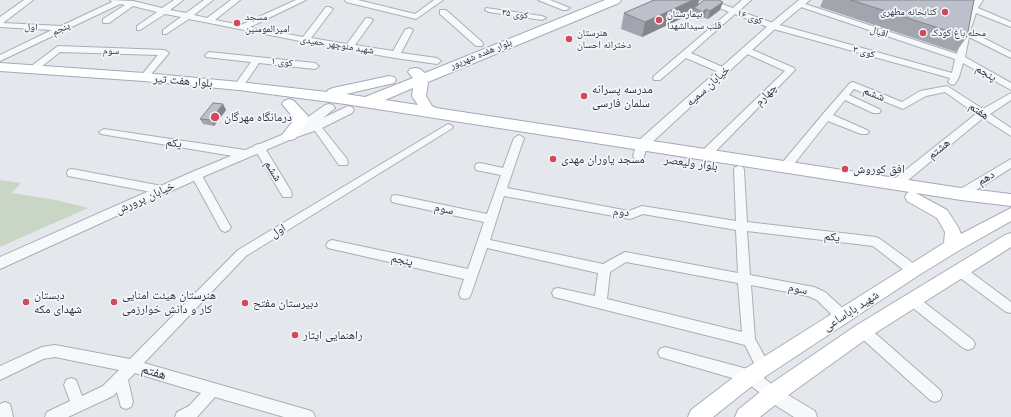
<!DOCTYPE html>
<html>
<head>
<meta charset="utf-8">
<style>
	body { margin:0 }
	canvas { display:block; background:#e4e7ec }
</style>
</head>
<body>
<canvas width="1011" height="417"></canvas>
<script>
const context = document.querySelector('canvas').getContext('2d');
context.lineJoin = 'round';
function fillPath(path, color) { context.fillStyle = color; context.fill(path, 'evenodd'); }
const poly = rows => new Path2D(rows.map(r => 'M' + r).join(''));
function trace(path, color, width, dash) { context.strokeStyle = color; context.lineWidth = width; context.lineCap = dash ? 'butt' : 'round'; context.setLineDash(dash || []); context.stroke(path); }
function drawText(font, color, halo, rows, align = 'center') {
  context.font = font + ' Montserrat,"Noto Naskh Arabic",sans-serif'; context.lineWidth = 3.5; context.setLineDash([]); context.textBaseline = 'middle'; context.strokeStyle = halo; context.fillStyle = color; for (const [text, x, y, turn = 0] of rows) {
    context.save(); context.translate(x, y); context.rotate((+turn || 0) * Math.PI / 180); context.textAlign = isNaN(turn) ? turn : align; if (halo) context.strokeText(text, 0, 0); context.fillText(text, 0, 0); context.restore();
  }
}
const green = poly([
	[0,180,21,183,12,193,56,200,88,208,0,247]
]);
const minor = poly([
	[24,0,33,0,3,23,61,26,112,2,110,0,133,1,162,8,174,0,183,0,170,10,186,13,204,0,213,0,194,15,207,18,231,0,240,0,215,20,241,25,296,0,306,0,250,27,303,37,326,7,329,7,333,9,311,38,347,44,366,18,369,18,373,20,355,45,393,51,405,30,409,28,413,30,401,53,437,58,441,61,437,64,395,58,305,42,189,19,166,34,163,34,163,30,181,17,165,14,140,30,137,30,137,26,157,12,133,6,109,23,103,23,103,19,125,5,120,4,0,61,0,55,52,30,0,27,0,17,24,0],
	[345,0,358,0,415,14,434,0,443,0,416,19,346,2,345,0],
	[538,0,550,0,570,8,566,10,563,10,538,0],
	[700,0,711,0,733,8,742,0,751,0,739,11,776,24,952,73,955,59,795,5,796,3,802,3,957,54,969,10,938,0,950,0,971,6,975,0,983,0,978,8,1011,22,1011,27,976,13,970,31,1011,52,1011,58,969,37,965,57,1011,83,1011,90,963,63,959,77,955,84,952,85,948,82,950,78,770,28,735,14,691,53,727,69,728,71,727,73,721,73,686,58,660,80,654,80,653,78,654,76,729,12,700,0],
	[486,8,542,16,546,18,542,20,489,12,485,10,486,8],
	[440,10,446,10,482,42,483,44,482,46,476,46,440,14,440,10],
	[58,46,165,50,169,53,147,79,144,80,140,77,158,55,60,52,36,71,30,71,29,69,30,67,58,46],
	[746,47,794,68,795,70,710,157,702,157,701,154,702,151,785,71,743,52,742,50,746,47],
	[209,52,315,63,319,66,315,69,259,63,242,88,239,89,234,86,251,62,206,57,205,55,209,52],
	[853,82,902,102,920,91,947,86,983,109,1011,93,1011,100,990,114,1011,128,1011,136,983,118,901,186,897,187,893,186,892,183,893,180,976,114,945,92,926,96,903,109,854,89,849,95,879,109,881,111,879,113,873,113,845,100,833,115,867,130,869,132,867,134,861,134,828,121,790,169,782,169,781,166,782,163,823,114,850,83,853,82],
	[316,123,319,124,347,159,348,162,347,165,339,165,313,128,311,126,316,123],
	[448,124,451,125,453,127,451,129,246,256,144,363,308,410,313,412,315,417,284,417,215,397,197,417,175,417,177,412,189,406,201,393,135,373,128,380,133,402,131,407,126,409,121,407,117,392,113,396,68,417,45,417,47,412,70,401,64,385,66,380,71,378,76,380,82,396,103,386,119,370,55,357,43,359,0,380,0,366,42,347,55,345,130,359,238,250,448,124],
	[104,129,245,150,249,151,250,154,249,157,245,158,101,134,99,132,104,129],
	[519,135,524,138,507,188,629,211,642,206,736,221,734,170,735,167,739,166,743,167,744,170,747,222,876,237,880,239,917,266,919,270,917,274,913,275,909,274,873,246,747,231,750,275,814,287,825,292,848,313,849,317,848,321,843,323,838,321,817,300,808,296,751,285,755,339,771,368,769,373,764,374,759,373,745,345,554,297,552,293,554,289,558,288,595,296,598,273,487,248,471,294,469,298,465,299,461,298,459,294,464,279,328,248,326,245,328,242,332,240,468,269,484,222,396,203,392,202,391,199,392,196,396,195,487,214,501,175,476,170,475,167,476,164,480,163,503,168,514,138,519,135],
	[504,196,630,219,643,214,736,230,738,273,625,252,603,264,490,240,504,196],
	[626,262,738,283,742,332,607,299,610,272,626,262],
	[259,144,263,145,291,191,292,194,291,197,283,197,254,148,255,145,259,144],
	[1011,159,1011,168,965,197,957,197,956,194,957,191,1011,159],
	[72,169,162,186,166,187,167,190,166,193,162,194,68,176,67,173,68,170,72,169],
	[196,171,200,172,229,224,231,227,229,230,225,232,221,230,191,175,192,172,196,171],
	[960,266,964,267,1011,302,1011,313,1006,312,956,275,954,271,956,267,960,266],
	[912,295,916,296,973,340,975,344,973,348,968,350,963,348,908,304,906,300,908,296,912,295],
	[863,325,868,327,940,390,942,395,940,400,935,402,930,400,858,335,857,331,858,327,863,325],
	[665,347,755,371,778,389,780,394,778,399,773,401,768,399,746,382,660,357,658,353,660,349,665,347],
	[5,402,10,404,13,417,0,417,0,404,5,402]
]);
const tertiary = poly([
	[799,0,810,0,776,28,647,147,643,159,639,160,635,159,633,156,637,142,770,24,799,0],
	[329,104,333,105,335,108,323,118,348,106,352,107,354,110,352,113,320,129,294,138,200,178,0,269,0,257,192,172,301,127,299,125,301,122,325,105,329,104],
	[773,386,815,411,817,417,794,417,767,400,765,394,767,388,773,386]
]);
const secondary = poly([
	[912,191,947,210,958,227,961,234,1011,208,1011,221,958,251,919,275,757,382,713,417,688,417,691,410,743,370,944,243,945,232,937,218,907,201,905,197,907,193,912,191],
	[1011,233,1011,247,869,337,780,401,760,417,735,417,738,410,766,387,857,325,1005,235,1011,233]
]);
const primary = poly([
	[605,0,621,0,619,3,428,82,426,96,432,106,436,108,961,188,1011,194,1011,206,961,200,345,104,239,90,144,81,0,71,0,63,144,73,239,82,327,92,328,90,333,88,389,76,394,77,396,80,394,83,346,94,365,97,413,78,408,72,410,69,415,68,420,69,425,73,605,0],
	[413,88,412,96,418,105,385,100,413,88],
	[289,99,294,101,308,116,307,122,295,139,290,140,285,139,282,135,293,121,293,117,282,104,284,101,289,99]
]);
const wall = poly([
	[654,0,699,0,698,5,720,10,708,19,704,18,701,21,692,17,693,13,642,37,621,29,624,13],
	[823,0,974,0,967,37,956,52,820,7],
	[223,104,226,110,214,126,203,124,200,119]
]);
const shadedWall = poly([
	[693,0,699,0,697,9,694,8,693,13,642,37,645,22],
	[723,2,720,10,708,19,710,11],
	[706,9,704,18,701,21,703,12],
	[223,104,226,110,214,126,211,120]
]);
const building = poly([
	[654,0,693,0,645,22,624,13,654,0],
	[704,0,719,0,723,2,710,11,706,9,703,12,694,8,704,0],
	[851,0,974,0,967,37,851,0],
	[213,103,223,104,211,120,200,119,213,103]
]);
const markers = [
	[945,12,4,"#d1495b"],
	[659,20,4,"#d1495b"],
	[237,23,4,"#d1495b"],
	[923,33,4,"#d1495b"],
	[569,39,4,"#d1495b"],
	[584,96,4,"#d1495b"],
	[215,117,5,"#d1495b"],
	[553,159,4,"#d1495b"],
	[845,169,4,"#d1495b"],
	[26,302,4,"#d1495b"],
	[114,302,4,"#d1495b"],
	[245,303,4,"#d1495b"],
	[295,335,4,"#d1495b"]
];
const farPoinames = [
	["کتابخانه مطهری",937,12,"right"],
	["بیمارستان",667,14],
	["قلب سیدالشهدا",667,26],
	["مسجد",245,17],
	["امیرالمومنین",245,29],
	["هنرستان",577,33],
	["دخترانه احسان",577,45],
	["محله باغ کودک",931,33]
];
const farStreetnames = [
	["کوی ۳۵",515,14,8],
	["کوی ۱۶",750,17,20],
	["اول",31,27,3],
	["پنجم",61,29,-26],
	["اقبال",879,32,18],
	["شهبد منوچهر حمیدی",337,45,9],
	["سوم",111,51,2],
	["کوی ۳",864,52,15],
	["بلوار هفده شهریور",481,54,-22],
	["کوی ۱",282,62,6]
];
const streetNames = [
	["پنجم",986,73,30],
	["بلوار هفت تیر",183,81,5],
	["خیابان سمیه",708,86,-42],
	["ششم",874,94,22],
	["چهارم",766,95,-45],
	["هفتم",979,111,35],
	["یکم",174,143,9],
	["هشتم",939,149,-39],
	["بلوار ولیعصر",691,163,8],
	["ششم",273,171,58],
	["دهم",986,178,-31],
	["خیابان پرورش",145,198,-24],
	["سوم",444,209,12],
	["دوم",621,212,4],
	["اول",278,231,-31],
	["یکم",832,237,7],
	["پنجم",402,260,12],
	["سوم",798,289,11],
	["شهید باباساعی",851,311,-33]
];
const poiNames = [
	["مدرسه پسرانه",592,89],
	["سلمان فارسی",592,103],
	["درمانگاه مهرگان",224,117],
	["مسجد یاوران مهدی",561,159],
	["افق کوروش",853,169],
	["دبستان",34,295],
	["شهدای مکه",34,309],
	["هنرستان هیئت امنایی",122,295],
	["کار و دانش خوارزمی",122,309],
	["دبیرستان مفتح",253,303],
	["راهنمایی ایثار",303,335]
];
const nearStreetnames = [
	["هفتم",154,372,17]
];
fillPath(green, '#c9d6c5');
trace(minor, '#a9aeb7', 2);
trace(tertiary, '#a9aeb7', 2);
trace(secondary, '#a9aeb7', 2);
trace(primary, '#a3abb8', 2);
fillPath(minor, '#f7f8fa');
fillPath(tertiary, '#f7f8fa');
fillPath(secondary, '#fff');
fillPath(primary, '#fff');
fillPath(wall, '#a1a5ae');
fillPath(shadedWall, '#83868d');
fillPath(building, '#bbc0ca');
trace(building, '#83868d', 1);
for (const [x, y, r, color] of markers) { const dot = new Path2D(); dot.arc(x, y, r, 0, 2 * Math.PI); context.fillStyle = color; context.fill(dot); trace(dot, '#f4f6f9', 1.5); }
drawText('10px', '#2b3445', '#f4f6f9', farPoinames, 'left');
drawText('10px', '#2b3445', '#f4f6f9', farStreetnames);
drawText('12px', '#2b3445', '#f4f6f9', streetNames);
drawText('12px', '#2b3445', '#f4f6f9', poiNames, 'left');
drawText('14px', '#2b3445', '#f4f6f9', nearStreetnames);
</script>
</body>
</html>
